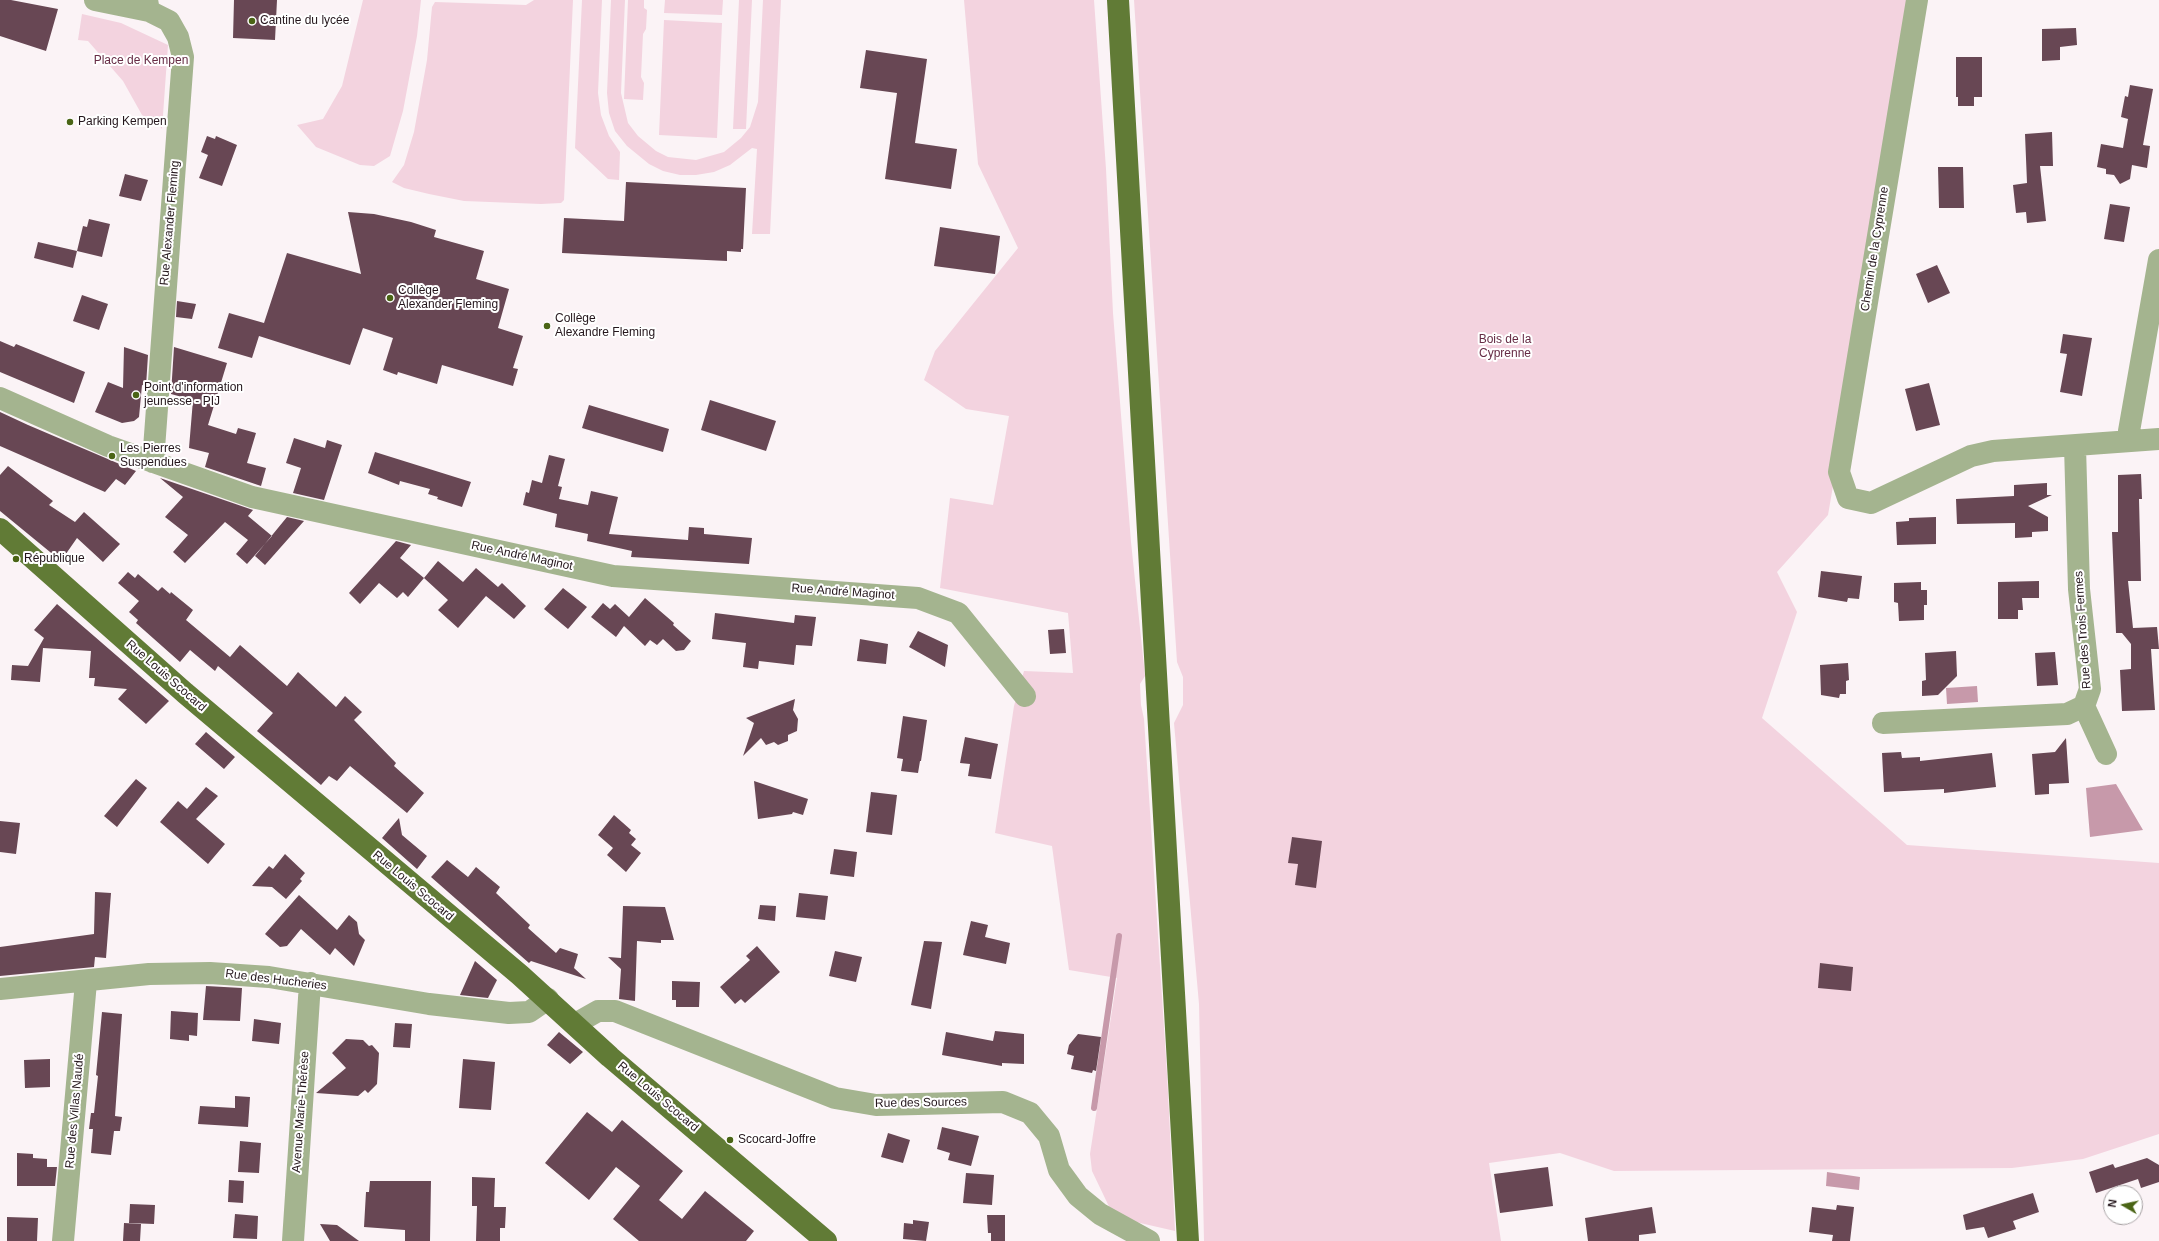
<!DOCTYPE html>
<html>
<head>
<meta charset="utf-8">
<style>
	body { margin:0 }
	#map { position:relative; width:2159px; height:1241px; overflow:hidden; background:#fbf3f6; font-family:Helvetica,sans-serif }
	canvas { display:block }
	.north { position:absolute; left:2103px; top:1185px; width:40px; height:40px; box-sizing:border-box; background:#fff; border:1px solid #a7a2a4; border-radius:50%; rotate:279deg; font-size:11px; font-weight:700; line-height:16px; text-align:center; color:#24161c }
	.north::after { content:''; display:block; margin:auto; width:14px; height:18px; background:#4a6415; clip-path:polygon(50% 0,100% 100%,50% 72%,0 100%) }
</style>
</head>
<body>
<div id="map">
<canvas width="2159" height="1241"></canvas>
<div class="north">N</div>
</div>
<script>
const context = document.querySelector('canvas').getContext('2d');
context.lineJoin = 'round';
function fillPath(path, color) { context.fillStyle = color; context.fill(path, 'evenodd'); }
const poly = rows => new Path2D(rows.map(r => 'M' + r).join(''));
function trace(path, color, width, dash) { context.strokeStyle = color; context.lineWidth = width; context.lineCap = dash ? 'butt' : 'round'; context.setLineDash(dash || []); context.stroke(path); }
function drawText(font, color, halo, rows, align = 'center') {
  context.font = font + ' Helvetica,sans-serif'; context.lineWidth = 4; context.setLineDash([]); context.textBaseline = 'middle'; context.strokeStyle = halo; context.fillStyle = color; for (const [text, x, y, turn = 0] of rows) {
    context.save(); context.translate(x, y); context.rotate((+turn || 0) * Math.PI / 180); context.textAlign = isNaN(turn) ? turn : align; if (halo) context.strokeText(text, 0, 0); context.fillText(text, 0, 0); context.restore();
  }
}
const green = poly([
	[363,0,421,0,417,36,403,111,390,156,374,166,360,165,316,147,297,125,323,119,342,86],
	[534,0,573,0,564,200,561,203,541,204,464,201,429,194,404,188,392,182,404,165,414,132,427,60,432,7,435,2,526,5],
	[582,0,602,0,598,93,601,115,609,136,620,152,619,180,608,179,575,148],
	[611,0,625,0,621,93,628,123,638,136,656,151,668,157,696,160,724,152,741,138,750,127,758,102,763,0,781,0,770,234,752,234,757,149,752,148,730,165,714,172,696,175,680,175,663,171,649,164,627,146,615,131,609,113,607,93],
	[628,0,644,0,644,8,647,10,646,29,643,34,641,77,644,83,643,100,624,99],
	[665,0,723,0,722,15,664,13],
	[739,0,752,0,746,129,733,129],
	[964,0,1094,0,1106,169,1113,313,1131,542,1145,676,1140,684,1141,705,1144,719,1167,1074,1175,1231,1114,1217,1092,1171,1090,1154,1117,978,1069,970,1052,846,995,833,1014,706,1024,671,1073,673,1068,613,940,588,950,498,993,505,1009,416,966,409,924,380,935,351,1018,248,978,164],
	[1134,0,1917,0,1828,515,1777,572,1797,612,1762,718,1907,845,2159,863,2159,1134,2083,1159,2012,1168,1614,1171,1560,1153,1489,1163,1501,1241,1204,1241,1199,1004,1174,723,1183,705,1183,677,1177,662],
	[82,14,121,23,168,45,162,129,159,125,142,115,123,81,88,41,78,40],
	[664,20,722,23,717,138,659,135]
]);
const water = poly([
	[1977,686,1978,702,1947,704,1946,688],
	[2116,784,2143,830,2090,837,2086,788],
	[1827,1172,1860,1177,1859,1190,1826,1186]
]);
const stream = poly([
	[1094,1108,1119,936]
]);
const building = poly([
	[0,0,11,0,58,9,46,51,0,36],
	[234,0,277,0,275,40,233,38],
	[2076,28,2077,45,2060,47,2060,60,2042,61,2042,29],
	[866,50,927,59,915,143,957,149,951,189,885,179,897,93,860,88],
	[1956,57,1982,57,1982,97,1974,97,1974,106,1958,106,1958,97,1956,97],
	[2130,85,2153,89,2143,145,2150,146,2147,168,2132,165,2130,179,2120,184,2114,175,2106,174,2106,169,2097,167,2101,144,2123,148,2128,119,2121,117,2125,96,2128,97],
	[2052,132,2053,166,2040,166,2046,221,2027,223,2026,212,2016,213,2013,185,2027,183,2025,134],
	[207,136,215,139,216,136,237,145,222,186,199,178,208,155,201,152],
	[1938,167,1963,167,1964,208,1939,208],
	[125,174,148,180,141,201,119,196],
	[626,182,746,188,743,249,741,249,741,252,727,251,727,261,562,253,564,218,624,221],
	[2110,204,2130,207,2124,242,2104,239],
	[348,212,374,214,411,222,436,230,434,237,484,251,476,279,509,289,498,328,523,336,513,368,518,369,513,386,442,365,437,384,398,372,397,375,383,370,393,338,363,328,350,365,259,336,252,358,218,348,229,313,264,323,287,253,361,274],
	[89,219,110,224,102,257,77,251,83,226,87,227],
	[940,227,1000,236,995,274,934,266],
	[38,242,77,251,73,268,34,258],
	[1937,265,1950,293,1928,303,1916,274],
	[82,295,108,304,99,330,73,321],
	[177,301,196,304,192,319,176,317],
	[2063,334,2092,338,2082,396,2060,392,2067,354,2060,353],
	[0,341,14,347,16,344,85,372,74,403,0,372],
	[124,347,148,355,146,386,142,385,139,417,134,421,122,423,95,412,108,382,123,388],
	[174,347,227,363,208,425,236,434,238,428,256,433,247,463,266,468,261,486,205,467,209,453,189,448,193,400,171,394],
	[1929,383,1940,425,1916,431,1905,389],
	[710,400,776,421,766,451,701,430],
	[589,405,669,429,663,452,582,428],
	[0,412,28,425,136,471,125,485,116,479,105,492,0,446],
	[294,438,325,448,327,440,342,445,324,500,293,493,301,468,286,463],
	[375,452,471,482,462,507,437,499,438,497,428,494,430,489,400,481,399,485,368,473],
	[549,455,565,459,558,486,562,487,559,499,588,505,591,491,618,497,609,534,688,540,689,527,704,528,704,534,752,538,749,564,631,557,632,551,587,541,588,534,555,527,557,514,523,505,526,492,529,493,532,480,542,483],
	[8,466,53,501,49,505,75,522,84,512,120,544,103,562,77,538,61,561,0,511,0,475],
	[2141,474,2142,499,2139,499,2141,581,2128,581,2133,628,2157,627,2159,649,2151,649,2155,710,2122,711,2120,670,2131,669,2131,644,2122,633,2116,633,2112,532,2118,532,2118,475],
	[160,478,253,510,248,516,272,536,247,564,236,554,248,540,225,522,185,563,173,552,188,535,165,517,183,497],
	[2047,483,2047,495,2052,495,2028,506,2048,517,2048,531,2032,532,2032,537,2015,538,2015,523,1957,524,1956,499,2014,496,2014,485],
	[287,517,304,521,265,565,255,556],
	[1936,517,1936,544,1897,545,1896,522,1909,521,1909,518],
	[396,541,411,545,400,558,424,578,408,597,403,592,397,598,379,583,360,604,349,593],
	[438,561,463,582,476,568,498,587,502,583,526,606,514,619,486,596,458,628,438,610,448,600,424,578],
	[1821,571,1862,576,1859,599,1848,598,1847,602,1818,597],
	[128,572,135,578,138,574,158,591,162,587,170,594,171,592,193,610,186,620,230,657,240,645,287,686,298,672,336,707,345,696,362,712,354,720,396,763,394,766,424,793,407,813,350,766,337,781,329,776,321,785,257,731,273,713,218,666,215,671,190,650,180,662,136,623,138,620,129,612,139,601,118,583],
	[2039,581,2039,598,2022,598,2023,610,2018,610,2018,619,1998,619,1998,582],
	[1921,582,1921,590,1927,590,1927,605,1924,605,1924,620,1899,621,1898,603,1894,602,1894,583],
	[563,588,587,607,568,629,544,609],
	[645,598,674,623,673,625,691,641,684,650,676,651,663,639,657,645,650,640,645,646,624,626,616,637,591,617,603,603,610,609,615,604,629,617],
	[57,604,169,701,146,724,118,699,127,689,94,686,95,678,89,678,91,651,43,648,40,682,11,680,12,665,28,666,44,638,34,630],
	[715,613,794,623,795,615,816,617,812,646,796,645,794,665,759,661,758,669,743,667,746,643,712,639],
	[1064,629,1066,653,1050,654,1048,630],
	[918,631,948,645,945,667,909,647],
	[860,639,888,644,886,664,857,661],
	[1956,651,1957,676,1938,695,1922,696,1922,681,1926,680,1925,653],
	[2055,652,2058,685,2037,686,2035,653],
	[1848,663,1849,680,1846,681,1846,694,1840,694,1839,698,1821,695,1820,665],
	[795,699,793,710,798,719,797,731,788,735,788,741,778,745,774,742,766,745,761,738,743,756,754,723,746,718],
	[903,716,927,720,921,761,920,761,918,773,901,771,903,759,897,758],
	[206,732,235,757,224,769,195,744],
	[965,737,998,744,991,779,968,776,970,764,960,763],
	[2066,738,2069,783,2049,784,2049,794,2035,795,2032,754,2055,752],
	[1901,752,1902,758,1920,757,1920,761,1992,753,1996,787,1944,793,1944,789,1884,792,1882,753],
	[136,779,147,788,117,827,104,816],
	[754,781,808,799,803,815,793,812,792,814,758,819],
	[206,787,218,796,196,819,225,844,208,864,160,822,178,801,187,809],
	[871,792,897,795,892,835,866,832],
	[614,815,631,830,629,833,636,839,631,845,641,853,626,872,607,855,613,848,598,835],
	[399,818,402,835,427,856,417,869,382,838],
	[0,821,20,823,16,854,0,852],
	[1292,837,1322,841,1316,888,1295,885,1298,864,1288,863],
	[834,849,857,852,854,877,830,874],
	[285,854,305,873,300,879,302,881,286,899,272,887,252,886,269,866,273,869],
	[447,860,468,877,476,867,500,887,496,893,530,925,528,928,556,953,560,948,578,954,574,968,586,979,531,961,529,963,431,877],
	[95,892,111,893,106,958,95,957,94,967,0,976,0,947,94,934],
	[799,893,828,896,825,920,796,917],
	[299,895,337,930,349,915,357,922,359,934,365,940,354,966,335,948,330,955,301,929,287,946,280,947,265,934],
	[760,905,776,906,775,921,758,919],
	[623,906,665,907,674,940,661,940,661,943,637,941,635,1001,619,999,621,969,608,957,621,958],
	[971,921,988,925,985,937,1010,943,1006,964,963,955],
	[924,941,942,942,931,1009,911,1005],
	[757,946,780,972,745,1003,741,999,735,1004,720,987,750,960,746,956],
	[835,951,862,957,856,982,829,976],
	[475,961,497,980,488,998,460,995],
	[1820,963,1853,967,1851,991,1818,988],
	[672,981,700,982,699,1007,676,1007,676,1000,672,1000],
	[206,986,242,988,240,1021,203,1020],
	[171,1011,198,1013,197,1036,189,1035,189,1041,170,1039],
	[102,1012,122,1014,115,1116,122,1117,120,1131,114,1131,111,1155,91,1153,93,1129,89,1129,91,1113,94,1113,98,1076,96,1075],
	[254,1019,281,1023,279,1044,252,1041],
	[395,1023,412,1024,410,1048,393,1047],
	[995,1031,1024,1034,1024,1064,1002,1063,1002,1066,942,1055,946,1032,993,1041],
	[559,1032,583,1052,570,1064,547,1045],
	[1078,1034,1101,1037,1096,1071,1093,1070,1092,1073,1071,1069,1074,1056,1067,1054,1069,1045],
	[346,1039,363,1040,369,1046,372,1045,379,1053,377,1084,368,1093,365,1090,358,1096,316,1093,346,1068,332,1053],
	[50,1059,50,1087,25,1088,24,1060],
	[463,1059,495,1062,491,1110,459,1108],
	[235,1096,250,1097,248,1127,198,1124,200,1106,235,1108],
	[587,1112,612,1132,622,1120,683,1171,659,1200,682,1219,705,1191,754,1231,746,1241,639,1241,613,1219,640,1186,616,1167,589,1200,545,1163],
	[942,1127,979,1136,971,1166,948,1160,950,1153,937,1149],
	[888,1133,910,1140,903,1163,881,1157],
	[240,1141,261,1143,259,1173,238,1172],
	[17,1153,33,1154,33,1158,47,1159,47,1167,57,1167,55,1186,17,1186],
	[2147,1158,2159,1165,2159,1182,2141,1188,2138,1179,2096,1193,2089,1172,2113,1164,2115,1168],
	[1548,1167,1553,1206,1500,1213,1494,1174],
	[966,1173,994,1175,992,1205,963,1203],
	[472,1177,495,1178,494,1207,506,1207,505,1228,500,1228,500,1241,476,1241,477,1206,472,1206],
	[229,1180,244,1181,243,1203,228,1202],
	[370,1181,431,1181,430,1241,405,1241,405,1230,364,1227,366,1192,369,1192],
	[2033,1193,2039,1212,2013,1221,2016,1229,1988,1238,1984,1227,1966,1230,1963,1215],
	[130,1204,155,1205,154,1224,129,1223],
	[1837,1205,1854,1207,1850,1241,1832,1241,1833,1235,1809,1232,1812,1207,1836,1210],
	[1652,1207,1656,1233,1639,1235,1639,1241,1588,1241,1585,1218],
	[235,1214,258,1216,257,1239,233,1238],
	[987,1215,1005,1215,1005,1241,991,1241,991,1233,988,1233],
	[7,1217,38,1218,37,1241,7,1241],
	[913,1220,929,1222,926,1241,903,1239,904,1223,913,1224],
	[124,1223,141,1224,140,1241,123,1241],
	[320,1224,337,1225,359,1241,330,1241]
]);
const minor = poly([
	[95,0,149,11],
	[147,0,149,11,169,21,178,37,183,57,153,462],
	[1917,0,1839,472,1848,498,1871,503,1971,456,1993,451,2159,439],
	[0,398,108,446,252,497,613,576,918,598,958,613,1025,696],
	[2129,441,2129,431,2159,260],
	[2084,706,2106,754],
	[1883,723,2067,714,2084,706,2090,689,2079,589,2075,446],
	[0,989,149,974,210,973,269,977,429,1004,509,1013,529,1012,548,999],
	[575,1024,598,1011,615,1011,835,1098,876,1105,1003,1102,1030,1113,1049,1136,1059,1170,1078,1196,1100,1214,1149,1241],
	[63,1241,86,982],
	[293,1241,310,983]
]);
const major = poly([
	[1118,0,1188,1241],
	[0,529,185,693,520,975,610,1057,826,1241]
]);
const markers = [
	[252,21,4,"#4a6415"],
	[70,122,4,"#4a6415"],
	[390,298,4,"#4a6415"],
	[547,326,4,"#4a6415"],
	[136,395,4,"#4a6415"],
	[112,456,4,"#4a6415"],
	[16,559,4,"#4a6415"],
	[730,1140,4,"#4a6415"]
];
const poiNames = [
	["Cantine du lycée",260,21],
	["Parking Kempen",78,122],
	["Collège",398,291],
	["Alexander Fleming",398,305],
	["Collège",555,319],
	["Alexandre Fleming",555,333],
	["Point d'information",144,388],
	["jeunesse - PIJ",144,402],
	["Les Pierres",120,449],
	["Suspendues",120,463],
	["République",24,559],
	["Scocard-Joffre",738,1140]
];
const parkNames = [
	["Place de Kempen",141,61],
	["Bois de la",1505,340],
	["Cyprenne",1505,354]
];
const streetNames = [
	["Rue Alexander Fleming",170,223,-85],
	["Chemin de la Cyprenne",1875,249,-81],
	["Rue André Maginot",522,556,12],
	["Rue André Maginot",843,592,4],
	["Rue des Trois Fermes",2083,630,-94],
	["Rue Louis Scocard",166,676,41],
	["Rue Louis Scocard",413,886,40],
	["Rue des Hucheries",276,980,7],
	["Rue Louis Scocard",658,1097,40],
	["Rue des Sources",921,1103,-1],
	["Rue des Villas Naudé",75,1111,-85],
	["Avenue Marie-Thérèse",301,1112,-86]
];
fillPath(green, '#f3d3df');
fillPath(water, '#c799aa');
trace(stream, '#c799aa', 6);
fillPath(building, '#684754');
trace(minor, '#a4b48f', 22);
trace(major, '#617b36', 22);
for (const [x, y, r, color] of markers) { const dot = new Path2D(); dot.arc(x, y, r, 0, 2 * Math.PI); context.fillStyle = color; context.fill(dot); trace(dot, '#fff', 1.5); }
drawText('12px', '#24161c', '#fff', poiNames, 'left');
drawText('12px', '#662c45', '#fff', parkNames);
drawText('12px', '#24161c', '#fff', streetNames);
</script>
</body>
</html>
